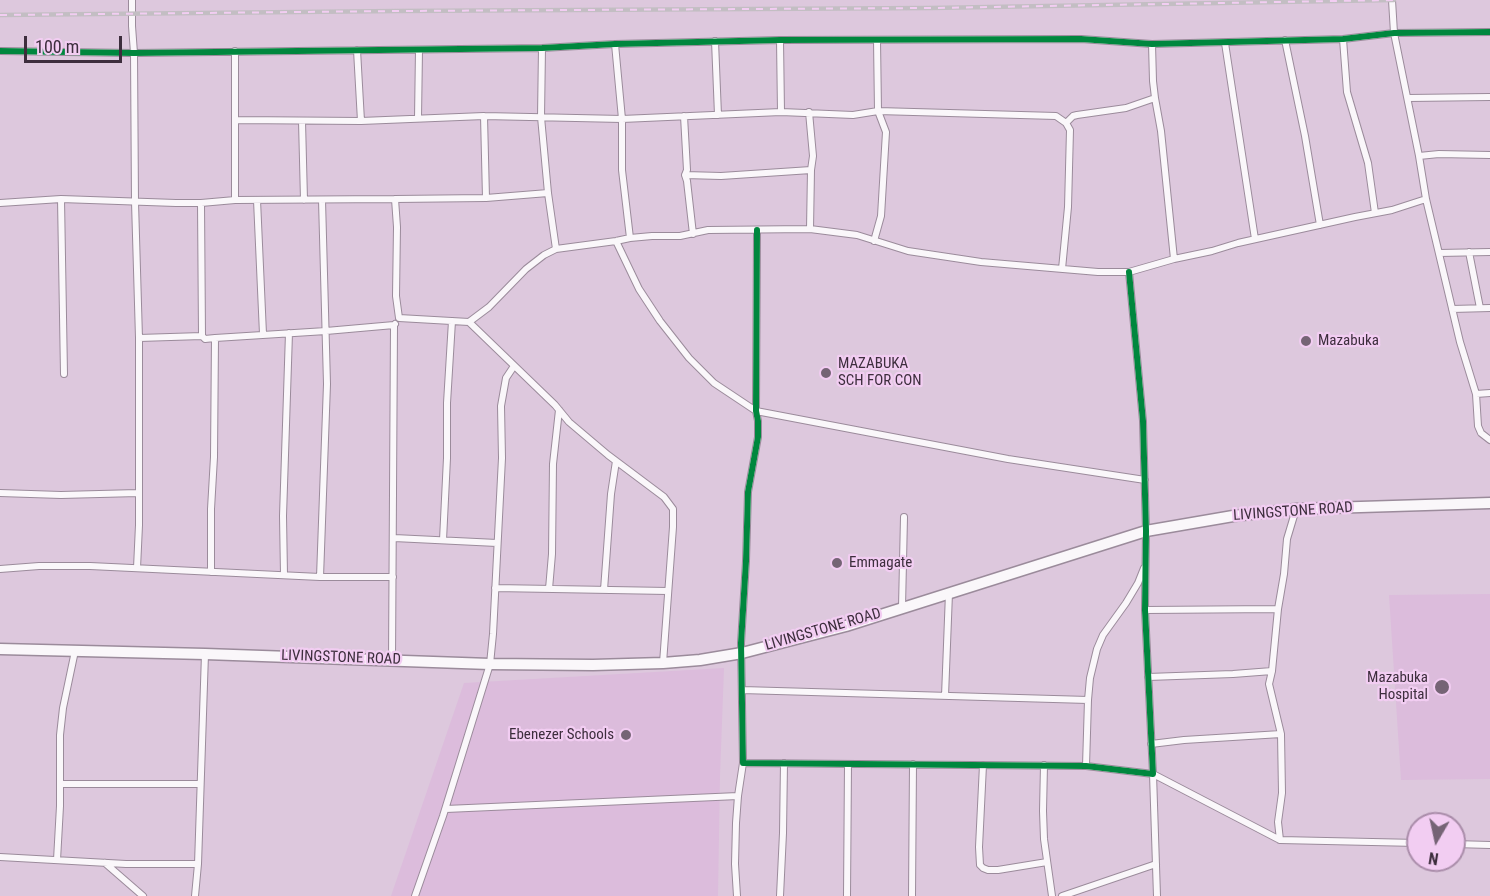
<!DOCTYPE html>
<html>
<head>
<meta charset="utf-8">
<style>
	body { margin:0 }
	#map { position:relative; width:1490px; height:896px; overflow:hidden; background:#ddc8dd; font-family:"Roboto Condensed",sans-serif }
	canvas { display:block }
	.north { position:absolute; left:1406px; top:812px; width:60px; height:60px; box-sizing:border-box; background:#f2cdf2; border:2px solid #aa8daa; border-radius:50%; rotate:189deg; font-size:16px; font-weight:700; line-height:24px; text-align:center; color:#3d2e3d }
	.north::after { content:''; display:block; margin:auto; width:21px; height:27px; background:#756475; clip-path:polygon(50% 0,100% 100%,50% 72%,0 100%) }
	.scale { position:absolute; left:24px; top:36px; width:98px; height:27px; box-sizing:border-box; border:3px solid #3d2e3d; border-top:0; padding-left:8px; font-size:18px; line-height:21px; white-space:nowrap; color:#3d2e3d; -webkit-text-stroke:4px #f2cdf2; paint-order:stroke }
</style>
</head>
<body>
<div id="map">
<canvas width="1490" height="896"></canvas>
<div class="north">N</div>
<div class="scale">100 m</div>
</div>
<script>
const context = document.querySelector('canvas').getContext('2d');
context.lineJoin = 'round';
function fillPath(path, color) { context.fillStyle = color; context.fill(path, 'evenodd'); }
const poly = rows => new Path2D(rows.map(r => 'M' + r).join(''));
function trace(path, color, width, dash) { context.strokeStyle = color; context.lineWidth = width; context.lineCap = dash ? 'butt' : 'round'; context.setLineDash(dash || []); context.stroke(path); }
function drawText(font, color, halo, rows, align = 'center') {
  context.font = font + ' "Roboto Condensed",sans-serif'; context.lineWidth = 4.5; context.setLineDash([]); context.textBaseline = 'middle'; context.strokeStyle = halo; context.fillStyle = color; for (const [text, x, y, turn = 0] of rows) {
    context.save(); context.translate(x, y); context.rotate((+turn || 0) * Math.PI / 180); context.textAlign = isNaN(turn) ? turn : align; if (halo) context.strokeText(text, 0, 0); context.fillText(text, 0, 0); context.restore();
  }
}
const built = poly([
	[1490,594,1490,779,1401,780,1389,595],
	[724,668,720,776,718,896,391,896,464,683]
]);
const minor = poly([
	[132,0,132,26,134,53,135,202,139,338,139,525,137,568],
	[1392,0,1394,33,1419,156,1426,199,1460,342,1476,394,1478,426,1481,433,1490,440],
	[1343,39,1347,92,1368,163,1375,213],
	[780,40,781,112],
	[1285,40,1305,136,1320,225],
	[715,41,718,115],
	[1225,43,1255,239],
	[615,44,622,119,622,170,630,238],
	[542,48,541,117,548,193,556,249],
	[357,50,361,121],
	[0,51,134,53,542,48,615,44,780,40,1081,39,1152,44,1343,39,1394,33,1490,32],
	[1155,98,1161,131,1174,259],
	[1408,98,1490,97],
	[809,112,813,156,811,170,810,229],
	[484,116,486,198],
	[684,116,687,170,685,175,687,181,693,234],
	[418,118,419,50],
	[236,120,361,121,484,116,622,119,781,112,853,115,878,111,1056,116,1066,123,1070,130,1068,207,1062,269],
	[302,121,304,200],
	[1066,123,1073,116,1077,115,1126,108,1155,98,1153,81,1152,44],
	[1419,156,1439,154,1490,155],
	[685,175,721,176,811,170],
	[61,199,64,374],
	[395,199,397,227,396,296,399,318,469,322,489,307,526,269,544,255,556,249,616,241,630,238,652,236,680,236,708,230,810,229,857,235,908,251,981,262,1098,272,1129,272,1174,259,1212,251,1238,243,1355,217,1392,210,1426,199],
	[235,200,235,51],
	[257,200,263,334],
	[0,203,61,199,176,203,201,203,235,200,395,199,486,198,548,193],
	[201,203,202,336],
	[757,230,756,411,758,421,758,437,748,492,746,561,741,643,743,763,1086,766,1153,774,1145,610,1146,531,1143,421,1129,272],
	[616,241,639,289,660,321,689,358,714,383,756,411,1008,459,1145,480],
	[874,241,881,216,886,132,878,111,877,40],
	[1469,252,1480,308],
	[1439,253,1490,252],
	[1452,309,1490,308],
	[469,322,555,405,569,422,608,455,664,497,673,509,673,527,663,663],
	[139,338,202,336,205,339,215,338,326,331,394,325,395,324],
	[1476,394,1490,393],
	[0,493,61,495,138,493],
	[394,538,497,543],
	[443,540,447,458,447,403,452,321],
	[0,569,39,566,90,566,320,577,393,577],
	[211,572,211,509,214,457,215,338],
	[284,575,283,516,289,333],
	[320,577,327,384,322,200],
	[495,588,668,591],
	[549,589,552,554,553,464,559,410],
	[604,590,611,494,616,461],
	[902,607,904,517],
	[1145,610,1278,609],
	[392,660,394,325],
	[1148,677,1233,674,1272,671],
	[742,690,1088,700],
	[945,696,949,593],
	[1151,744,1184,740,1281,734],
	[983,765,979,847,980,865,983,868,988,870,998,870,1047,862],
	[1044,765,1043,811,1044,839,1052,896],
	[1086,766,1088,700,1090,678,1097,649,1103,635,1126,603,1138,583,1144,568],
	[60,784,200,784],
	[446,809,738,796],
	[1280,840,1278,822,1282,793,1281,734,1269,684,1272,671,1278,609,1284,574,1287,539,1296,509],
	[1454,844,1490,845],
	[0,857,126,864,198,864],
	[57,860,60,806,60,735,63,708,75,651],
	[105,863,143,896],
	[195,896,198,864,205,654],
	[415,896,443,816,490,664,493,634,502,458,501,406,506,378,514,366],
	[737,896,735,864,736,823,738,796,743,763],
	[780,896,783,833,784,763],
	[847,896,848,764],
	[912,896,913,764],
	[1062,896,1156,864],
	[1157,896,1153,774,1280,840,1418,843]
]);
const trunk = poly([
	[0,649,205,654,490,664,593,665,663,663,700,660,742,653,846,626,1146,531,1233,516,1296,509,1490,503]
]);
const rail = poly([
	[0,15,398,11,931,8,1394,0]
]);
const cycleway = poly([
	[0,51,134,53,542,48,615,44,780,40,1081,39,1152,44,1343,39,1394,33,1490,32],
	[757,230,756,411,758,421,758,437,748,492,746,561,741,643,743,763,1086,766,1153,774,1145,610,1146,531,1143,421,1129,272]
]);
const markers = [
	[1306,341,6,"#756475"],
	[826,373,6,"#756475"],
	[837,563,6,"#756475"],
	[1442,687,8,"#756475"],
	[626,735,6,"#756475"]
];
const poiNames = [
	["Mazabuka",1318,341],
	["MAZABUKA",838,364],
	["SCH FOR CON",838,381],
	["Emmagate",849,563],
	["Mazabuka",1428,678,"right"],
	["Hospital",1428,695,"right"],
	["Ebenezer Schools",614,735,"right"]
];
const streetNames = [
	["LIVINGSTONE ROAD",1293,512,-4],
	["LIVINGSTONE ROAD",823,630,-16],
	["LIVINGSTONE ROAD",341,658,2]
];
fillPath(built, '#dcbcdc');
trace(minor, '#9b8b9b', 8);
trace(trunk, '#9b8b9b', 13);
trace(minor, '#faf7fa', 6);
trace(trunk, '#faf7fa', 10);
trace(rail, '#c3bec3', 4.5);
trace(rail, '#f2cdf2', 2, [7]);
trace(cycleway, '#00873e', 6);
for (const [x, y, r, color] of markers) { const dot = new Path2D(); dot.arc(x, y, r, 0, 2 * Math.PI); context.fillStyle = color; context.fill(dot); trace(dot, '#f2cdf2', 2); }
drawText('15px', '#3d2e3d', '#f2cdf2', poiNames, 'left');
drawText('15px', '#3d2e3d', '#f2cdf2', streetNames);
</script>
</body>
</html>
